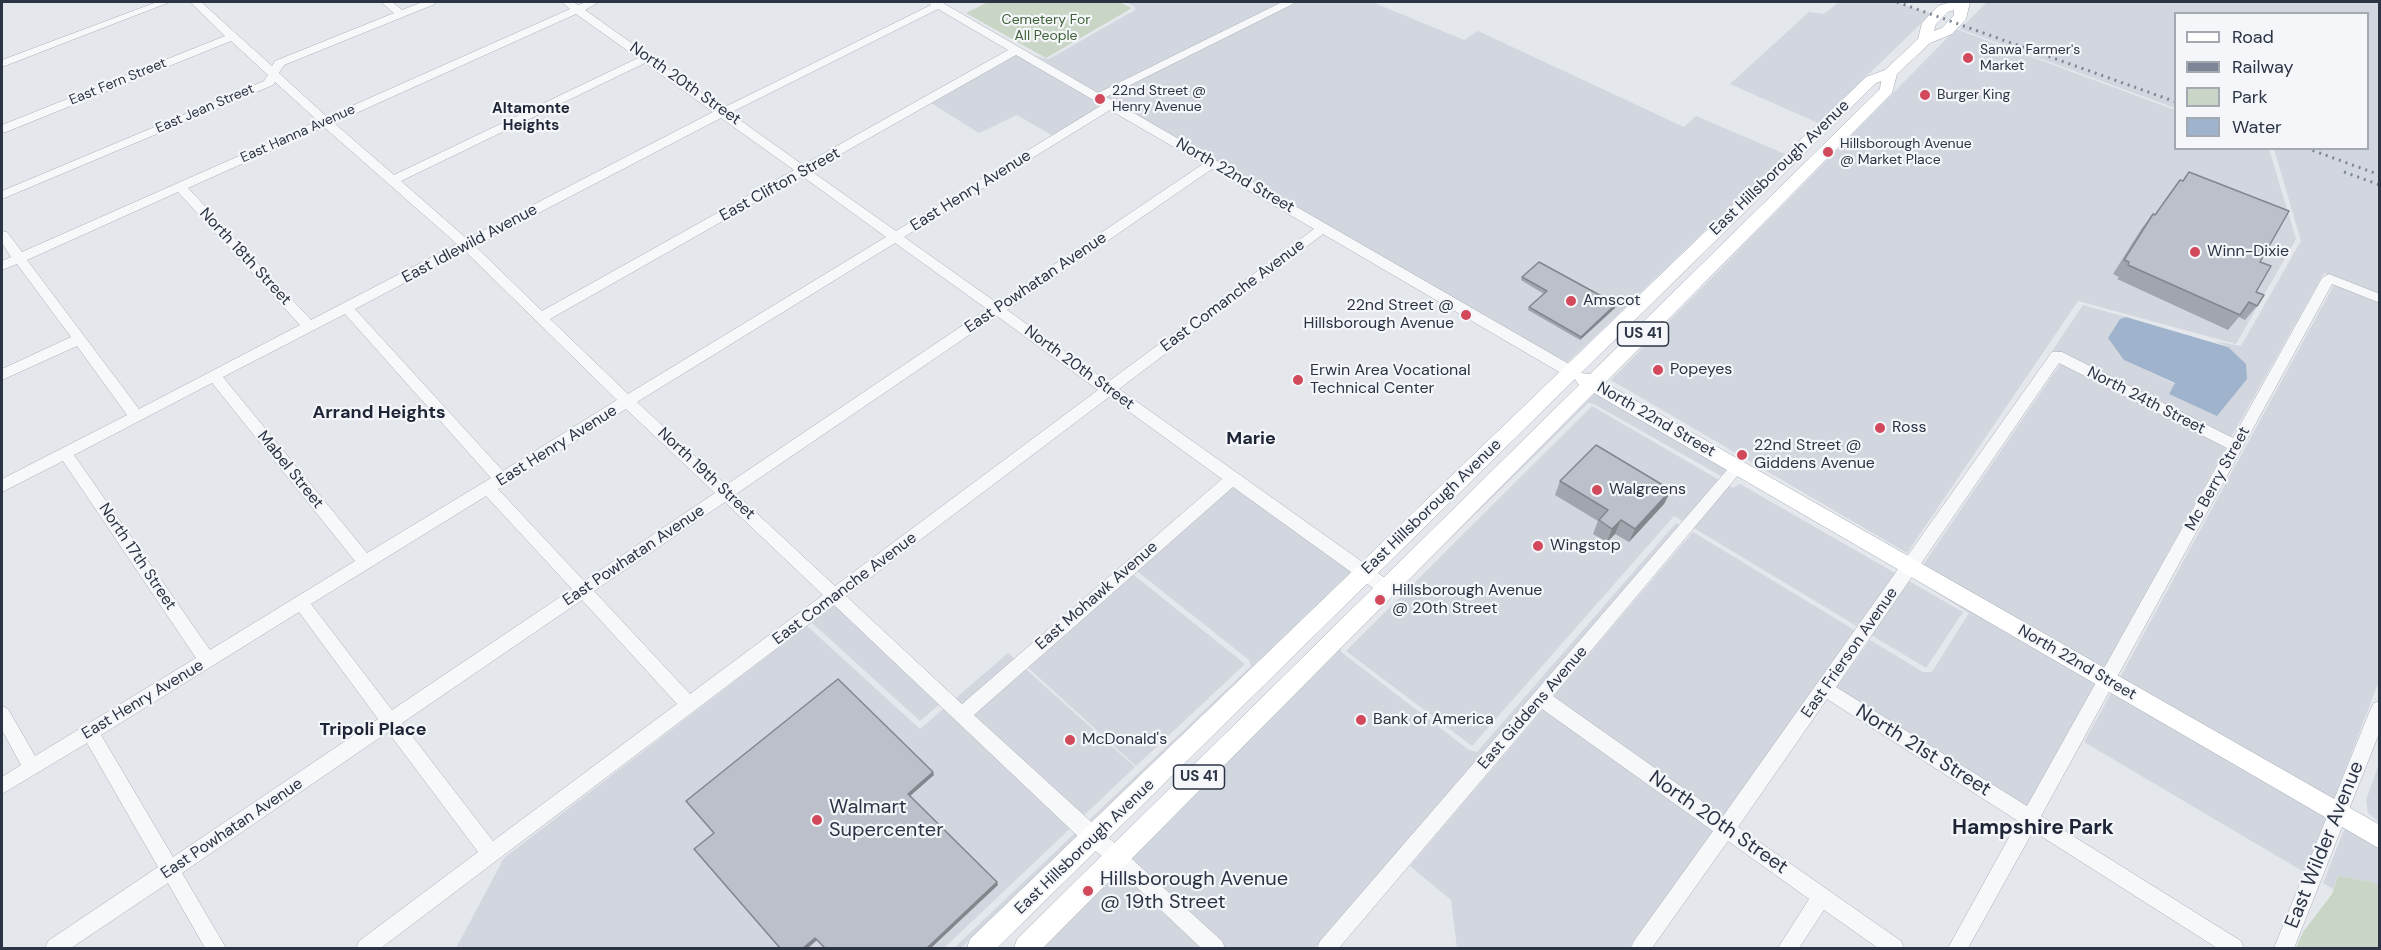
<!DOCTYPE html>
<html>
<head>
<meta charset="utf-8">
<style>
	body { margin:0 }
	#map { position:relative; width:2381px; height:950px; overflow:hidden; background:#e4e7ec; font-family:"DM Sans",sans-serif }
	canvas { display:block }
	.frame { position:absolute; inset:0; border:3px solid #2b3445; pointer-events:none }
	.legend { position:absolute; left:2174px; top:12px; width:195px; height:138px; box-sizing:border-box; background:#f4f6f9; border:2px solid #a4a8b1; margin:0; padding:8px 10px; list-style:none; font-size:18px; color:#2b3445 }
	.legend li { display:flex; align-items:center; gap:12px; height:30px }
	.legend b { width:30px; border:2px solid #a4a8b1 }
</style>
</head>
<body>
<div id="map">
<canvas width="2381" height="950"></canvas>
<div class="frame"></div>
<ul class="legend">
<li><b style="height:8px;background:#fff"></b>Road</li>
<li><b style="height:8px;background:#7d8696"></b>Railway</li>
<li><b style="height:16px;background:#c9d6c5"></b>Park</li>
<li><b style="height:16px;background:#9fb4cc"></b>Water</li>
</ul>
</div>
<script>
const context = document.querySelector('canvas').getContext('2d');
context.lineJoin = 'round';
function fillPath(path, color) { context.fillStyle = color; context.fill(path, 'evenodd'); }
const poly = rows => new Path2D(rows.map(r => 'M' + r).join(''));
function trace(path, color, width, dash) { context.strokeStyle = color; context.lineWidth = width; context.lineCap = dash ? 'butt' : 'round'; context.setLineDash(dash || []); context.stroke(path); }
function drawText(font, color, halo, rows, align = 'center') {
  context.font = font + ' "DM Sans",sans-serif'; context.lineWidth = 4.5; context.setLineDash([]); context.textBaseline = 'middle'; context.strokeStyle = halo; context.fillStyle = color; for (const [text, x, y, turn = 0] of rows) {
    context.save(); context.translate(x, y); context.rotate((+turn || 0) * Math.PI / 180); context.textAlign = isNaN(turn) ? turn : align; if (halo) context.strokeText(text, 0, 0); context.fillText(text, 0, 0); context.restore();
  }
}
const built = poly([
	[1130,2,1282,2,1098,93,1036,56,1049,59,1135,10,1135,7,1128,3],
	[1296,2,1372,2,1464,40,1478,31,1684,127,1696,116,1785,154,1566,364,1105,97],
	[1839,2,1896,2,1931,14,1818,123,1730,84,1809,12,1824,14],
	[1987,2,2379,2,2379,296,2324,273,2230,439,2053,350,2050,354,2083,305,2126,317,2120,319,2124,360,2175,384,2170,394,2228,347,2215,341,2241,346,2301,241,2274,149,2368,148,2368,14,2176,14,2175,108,1960,29],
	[1956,29,2175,110,2176,148,2269,149,2296,239,2236,344,2078,301,1907,553,1611,380],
	[1016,54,1104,104,1053,136,1017,115,979,133,931,103],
	[2335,283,2379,302,2379,681,2332,804,2118,681],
	[2061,363,2227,446,2102,671,1921,568],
	[1597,391,1729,467,1721,476,1594,404,1588,403,1341,647,1341,652,1469,750,1477,752,1676,523,1680,525,1315,948,1226,948,1130,858],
	[1592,406,1733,488,1740,484,1963,612,1926,668,1674,516,1472,746,1346,651],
	[1234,485,1352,571,1089,824,1087,822,1251,666,1249,660,1137,571],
	[1693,532,1856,631,1723,818,1552,698],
	[1130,572,1245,664,1136,766,1024,664],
	[1916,575,2097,680,2025,809,1835,689,1870,640,1923,672,1932,672,1969,613,1913,578],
	[836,604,940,704,920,721,811,622],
	[807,626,920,729,1008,653,1135,767,944,948,456,948,504,858],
	[2113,690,2328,814,2304,872,2084,742],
	[1544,708,1715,829,1629,948,1457,948,1451,900,1410,866],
	[2379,764,2379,822,2368,813,2366,800],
	[2346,825,2379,844,2379,887,2373,882,2338,876,2333,889,2323,883],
	[1076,832,1078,835,961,948,954,948],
	[1119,869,1203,948,1041,948]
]);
const green = poly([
	[988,2,1119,2,1132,8,1046,58,966,13],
	[2338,876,2373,882,2379,887,2379,948,2296,948,2303,932,2332,894]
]);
const water = poly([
	[2126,317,2228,347,2246,364,2247,379,2217,416,2169,394,2175,383,2124,360,2108,338,2120,319]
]);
const minor = poly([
	[157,2,170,2,2,67,2,60,157,2],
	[190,2,201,2,272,66,275,61,394,13,381,2,392,2,402,10,423,2,436,2,435,4,284,65,279,73,327,117,570,9,562,2,573,2,578,5,586,2,599,2,585,10,723,108,931,5,928,2,943,3,1098,93,1282,2,1294,2,1293,4,1106,97,1576,368,1578,372,1576,376,1566,376,1323,234,1119,389,1392,583,1394,588,1392,593,1386,595,1380,593,1233,487,974,715,1222,941,1225,948,1201,948,1111,863,1086,844,834,605,381,948,356,948,359,941,478,852,388,732,182,873,226,948,205,948,168,883,71,948,45,948,48,941,158,867,87,743,2,794,2,777,21,765,2,730,2,706,8,709,35,756,196,658,63,461,2,492,2,479,127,415,77,346,2,380,2,369,71,337,17,264,2,270,2,261,11,257,2,243,2,231,7,232,22,252,318,121,275,82,273,85,2,199,2,191,264,81,268,75,231,41,6,132,2,132,2,125,225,36,190,2],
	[938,9,1008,50,803,165,730,113,938,9],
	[576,14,638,58,394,175,334,123,576,14],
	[1016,55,1102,105,896,231,811,171,1016,55],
	[645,63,713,112,467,239,401,181,645,63],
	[1110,110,1203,164,997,303,904,237,1110,110],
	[721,118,794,170,542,311,475,246,721,118],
	[324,127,457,244,311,320,188,188,324,127],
	[1212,169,1314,229,1108,382,1007,310,1212,169],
	[802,176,886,237,628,394,550,319,802,176],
	[178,192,300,325,139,409,27,260,178,192],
	[895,243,987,309,726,485,637,402,895,243],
	[465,251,617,400,503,471,355,309,465,251],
	[345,314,491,478,367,553,223,377,345,314],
	[997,316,1098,390,835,586,736,494,997,316],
	[212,383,355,561,210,650,74,455,212,383],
	[1109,397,1222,479,962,704,846,596,1109,397],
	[626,409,715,493,584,581,498,489,626,409],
	[486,496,572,589,392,710,311,604,486,496],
	[725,502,823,595,690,694,594,591,725,502],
	[582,600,677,704,493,841,402,723,582,600],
	[299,612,378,719,173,857,101,735,299,612],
	[2329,274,2380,294,2380,303,2332,284,2041,816,2241,941,2244,948,2217,948,2033,831,1968,948,1948,948,2018,821,1827,699,1738,827,1901,941,1904,948,1878,948,1824,910,1799,948,1778,948,1809,899,1728,841,1652,948,1631,948,1634,941,1713,831,1542,709,1339,948,1317,948,1320,941,1733,463,1743,463,1745,467,1553,696,1723,816,2052,352,2062,352,2233,438,2322,278,2329,274],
	[2059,363,2227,448,2027,806,1836,687,2059,363],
	[2380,701,2380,731,2294,948,2274,948,2371,708,2374,703,2380,701]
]);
const major = poly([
	[1951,2,1970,2,1966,19,1952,34,1930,43,1897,74,1892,93,1605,383,2380,825,2380,849,1594,393,1043,948,1014,948,1017,939,1579,385,1575,379,997,948,967,948,970,939,1866,77,1885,70,1918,39,1922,23,1938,6,1951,2],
	[1954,10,1954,15,1942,28,1934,31,1936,24,1948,12,1954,10],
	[1881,81,1880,89,1590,374,1581,373,1876,83,1881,81]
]);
const rail = poly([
	[1897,2,2176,102],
	[2306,148,2380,175],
	[2344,172,2380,185]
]);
const wall = poly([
	[2180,180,2260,262,2256,292,2257,306,2245,320,2239,317,2228,330,2117,279,2119,277,2113,274,2142,228,2153,214,2155,215],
	[1522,277,1615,308,1580,340,1528,310,1529,307,1544,294,1521,280],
	[1560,481,1671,490,1664,504,1629,542,1615,534,1607,542,1593,534,1598,521,1555,495]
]);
const shadedWall = poly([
	[1616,304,1615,308,1580,340,1581,337],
	[1671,490,1664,504,1629,542,1635,529],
	[1621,520,1615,534,1607,542,1612,529],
	[933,772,934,775,909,797,908,794],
	[997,882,998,885,931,948,927,948],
	[815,938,817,940,808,948,803,948]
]);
const building = poly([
	[2189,172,2289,211,2260,262,2271,266,2256,292,2264,295,2257,306,2249,302,2240,315,2128,265,2129,262,2124,260,2153,214,2155,215,2180,180,2183,181,2189,172],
	[1539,262,1616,304,1581,337,1529,307,1547,291,1522,277,1539,262],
	[1596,445,1671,490,1635,529,1621,520,1612,529,1599,520,1608,510,1560,481,1596,445],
	[838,679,933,772,908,794,997,882,927,948,825,948,815,938,803,948,780,948,694,849,714,833,686,801,838,679]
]);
const markers = [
	[1968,58,6,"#d1495b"],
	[1925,95,6,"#d1495b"],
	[1100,99,6,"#d1495b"],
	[1828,152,6,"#d1495b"],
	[2195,252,6,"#d1495b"],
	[1571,301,6,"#d1495b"],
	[1466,315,6,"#d1495b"],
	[1658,370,6,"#d1495b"],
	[1298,380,6,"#d1495b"],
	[1880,428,6,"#d1495b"],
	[1742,455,6,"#d1495b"],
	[1597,490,6,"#d1495b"],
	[1538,546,6,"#d1495b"],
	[1380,600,6,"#d1495b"],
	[1361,720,6,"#d1495b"],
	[1070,740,6,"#d1495b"],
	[817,820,6,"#d1495b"],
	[1088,891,6,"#d1495b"]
];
const farParknames = [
	["Cemetery For",1046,20],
	["All People",1046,36]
];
const farPoinames = [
	["Sanwa Farmer's",1980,50],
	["Market",1980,66],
	["22nd Street @",1112,91],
	["Henry Avenue",1112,107],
	["Burger King",1937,95],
	["Hillsborough Avenue",1840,144],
	["@ Market Place",1840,160]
];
const farStreetnames = [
	["East Fern Street",118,82,-22],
	["East Jean Street",205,109,-23],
	["East Hanna Avenue",298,134,-24]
];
const farNeighbourhoodnames = [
	["Altamonte",531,109],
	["Heights",531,126]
];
const shields = [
	[1643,334,51],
	[1199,777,51]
];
const shieldNames = [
	["US 41",1643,334],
	["US 41",1199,777]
];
const streetNames = [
	["North 20th Street",685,84,35],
	["East Hillsborough Avenue",1780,168,-44],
	["North 22nd Street",1235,176,30],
	["East Clifton Street",780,185,-29],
	["East Henry Avenue",971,191,-32],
	["East Idlewild Avenue",470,244,-28],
	["North 18th Street",245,257,47],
	["East Powhatan Avenue",1036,283,-34],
	["East Comanche Avenue",1233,296,-37],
	["North 20th Street",1079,368,36],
	["North 24th Street",2146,401,27],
	["North 22nd Street",1656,420,30],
	["East Henry Avenue",557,446,-32],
	["Mabel Street",290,470,51],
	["North 19th Street",706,474,43],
	["Mc Berry Street",2218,479,-61],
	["East Hillsborough Avenue",1432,507,-44],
	["East Powhatan Avenue",634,556,-34],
	["North 17th Street",137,557,56],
	["East Comanche Avenue",845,589,-37],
	["East Mohawk Avenue",1097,596,-41],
	["East Frierson Avenue",1850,653,-55],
	["North 22nd Street",2077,663,30],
	["East Henry Avenue",143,700,-31],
	["East Giddens Avenue",1533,708,-49],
	["East Powhatan Avenue",232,829,-34],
	["East Hillsborough Avenue",1085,847,-44]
];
const poiNames = [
	["Winn-Dixie",2207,252],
	["Amscot",1583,301],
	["22nd Street @",1454,306,"right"],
	["Hillsborough Avenue",1454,324,"right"],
	["Popeyes",1670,370],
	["Erwin Area Vocational",1310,371],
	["Technical Center",1310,389],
	["Ross",1892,428],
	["22nd Street @",1754,446],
	["Giddens Avenue",1754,464],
	["Walgreens",1609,490],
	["Wingstop",1550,546],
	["Hillsborough Avenue",1392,591],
	["@ 20th Street",1392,609],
	["Bank of America",1373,720],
	["McDonald's",1082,740]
];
const neighbourhoodNames = [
	["Arrand Heights",379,413],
	["Marie",1251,439],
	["Tripoli Place",373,730]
];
const nearStreetnames = [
	["North 21st Street",1923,751,32],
	["North 20th Street",1718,823,35],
	["East Wilder Avenue",2325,845,-68]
];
const nearPoinames = [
	["Walmart",829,808],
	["Supercenter",829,831],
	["Hillsborough Avenue",1100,880],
	["@ 19th Street",1100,903]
];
const nearNeighbourhoodnames = [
	["Hampshire Park",2033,828]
];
fillPath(built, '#d2d6de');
fillPath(green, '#c9d6c5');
fillPath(water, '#9fb4cc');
trace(minor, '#a9aeb7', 1);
trace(major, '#a3abb8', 1);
fillPath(minor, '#f7f8fa');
fillPath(major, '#fff');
trace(rail, '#7d8696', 3, [2, 5]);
fillPath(wall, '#a1a5ae');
fillPath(shadedWall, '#83868d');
fillPath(building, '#bbc0ca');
trace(building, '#83868d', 1.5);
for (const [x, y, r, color] of markers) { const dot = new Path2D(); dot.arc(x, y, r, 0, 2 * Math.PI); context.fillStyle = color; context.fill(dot); trace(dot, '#f4f6f9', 2); }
drawText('14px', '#3f6138', '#f4f6f9', farParknames);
drawText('14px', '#2b3445', '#f4f6f9', farPoinames, 'left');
drawText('14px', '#2b3445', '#f4f6f9', farStreetnames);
drawText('bold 15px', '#1d2536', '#f4f6f9', farNeighbourhoodnames);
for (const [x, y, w] of shields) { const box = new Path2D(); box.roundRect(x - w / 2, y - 12, w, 24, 4.5); context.fillStyle = '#f4f6f9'; context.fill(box); trace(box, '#2b3445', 1.5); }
drawText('bold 15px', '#2b3445', null, shieldNames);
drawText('16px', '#2b3445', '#f4f6f9', streetNames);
drawText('16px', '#2b3445', '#f4f6f9', poiNames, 'left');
drawText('bold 18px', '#1d2536', '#f4f6f9', neighbourhoodNames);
drawText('20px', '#2b3445', '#f4f6f9', nearStreetnames);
drawText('20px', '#2b3445', '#f4f6f9', nearPoinames, 'left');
drawText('bold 21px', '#1d2536', '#f4f6f9', nearNeighbourhoodnames);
</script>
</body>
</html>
